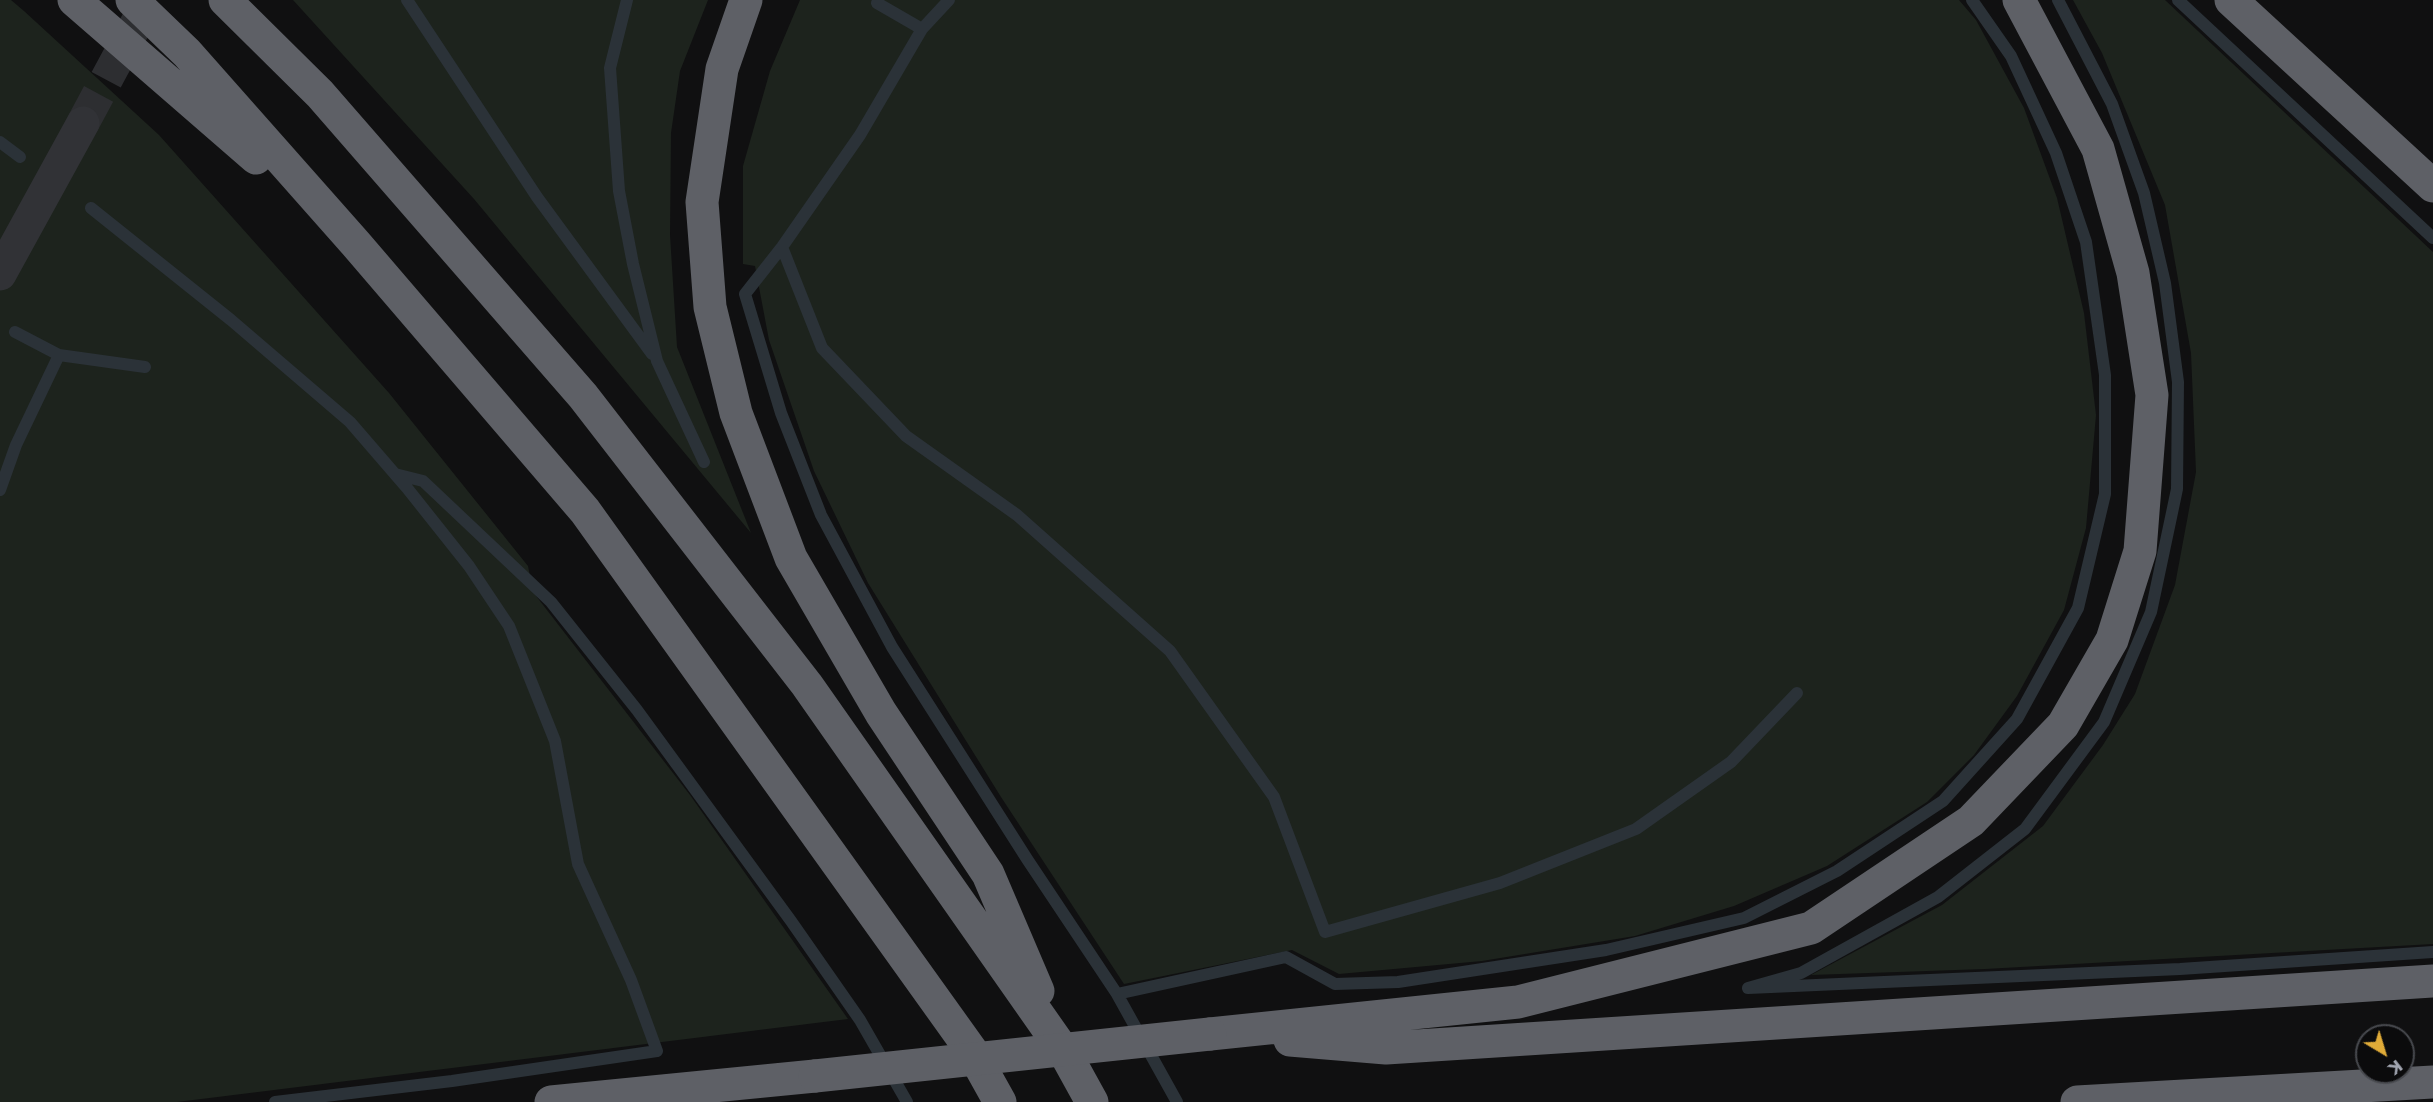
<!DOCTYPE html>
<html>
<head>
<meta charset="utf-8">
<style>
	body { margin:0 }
	#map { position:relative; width:2433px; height:1102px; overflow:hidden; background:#101011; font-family:"DejaVu Sans",sans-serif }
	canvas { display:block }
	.north { position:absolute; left:2355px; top:1024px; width:60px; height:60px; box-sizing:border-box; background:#0b0b0c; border:2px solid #47494e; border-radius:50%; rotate:142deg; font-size:16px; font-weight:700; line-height:24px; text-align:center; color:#a2a6b1 }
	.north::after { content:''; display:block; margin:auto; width:21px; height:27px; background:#e0ab38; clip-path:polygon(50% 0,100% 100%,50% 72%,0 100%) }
</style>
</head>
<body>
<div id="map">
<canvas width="2433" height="1102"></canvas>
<div class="north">K</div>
</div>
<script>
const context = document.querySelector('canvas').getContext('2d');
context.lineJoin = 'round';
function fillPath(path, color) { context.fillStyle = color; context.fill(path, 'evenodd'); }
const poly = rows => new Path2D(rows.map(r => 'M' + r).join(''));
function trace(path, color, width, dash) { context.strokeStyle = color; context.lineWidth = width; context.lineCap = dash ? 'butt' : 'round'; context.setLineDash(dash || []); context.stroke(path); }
const green = poly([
	[0,0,11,0,24,11,159,135,389,393,528,566,533,592,690,795,848,1019,177,1102,0,1102],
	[293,0,708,0,680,71,671,133,670,235,677,347,751,533,474,199],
	[800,0,1959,0,1976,20,2024,108,2057,198,2084,313,2096,415,2086,528,2064,610,2017,696,1974,755,1927,802,1827,866,1734,906,1635,936,1482,961,1339,974,1292,950,1124,984,1001,797,868,583,814,471,769,340,755,266,743,264,743,166,770,71],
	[2073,0,2165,0,2433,252,2433,944,1985,969,1811,975,1942,905,2043,826,2103,745,2135,694,2175,585,2196,472,2191,353,2165,205,2102,53]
]);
const stream = poly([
	[407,0,537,197,652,354],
	[627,0,610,68,619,191,633,264,657,361,704,462],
	[949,0,922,29,860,135,782,247,745,294,781,413,821,515,892,647,1027,859,1117,994,1286,957,1335,984,1398,982,1606,950,1744,918,1837,871,1943,801,2017,719,2078,608,2105,494,2105,375,2086,242,2056,153,2011,56,1972,0],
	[2058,0,2112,104,2144,193,2165,283,2178,382,2177,489,2151,612,2104,722,2025,829,1938,897,1801,973,1748,988,2180,969,2433,952],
	[2178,0,2433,238],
	[877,3,922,29],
	[0,142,20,157],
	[91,208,231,320,350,422,407,488,469,566,509,626,555,741,578,864,631,980,657,1051,452,1081,275,1102],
	[782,247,822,348,906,436,1017,515,1170,651,1274,797,1325,932,1500,883,1636,829,1731,762,1797,693],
	[15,332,59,355,145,367],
	[395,474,423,481,551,602,637,710,791,921,860,1020,907,1102],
	[0,490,16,445,59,355],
	[1117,994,1177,1102]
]);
const minorTunnel = poly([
	[83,123,149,0]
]);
const minor = poly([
	[0,274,83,123]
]);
const highway = poly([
	[74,0,256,158],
	[132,0,187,53,356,244,585,511,971,1050,1000,1102],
	[225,0,320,94,583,396,807,685,1065,1053,1092,1102],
	[746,0,722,69,702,202,710,307,736,413,791,558,881,713,988,874,1038,991],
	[2231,0,2433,186],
	[1210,1034,1518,1002,1811,928,1971,821,2063,725,2112,640,2140,551,2152,395,2133,273,2098,149,2019,0],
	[1290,1040,1386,1048,2433,981],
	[551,1102,815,1076],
	[2077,1102,2433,1082]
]);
const highwayBridge = poly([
	[815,1076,1210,1034]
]);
fillPath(green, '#1d231d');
trace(stream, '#2b3238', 12);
trace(minorTunnel, '#2d2e31', 33, [33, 16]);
trace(minor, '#313236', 33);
trace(highway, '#5e6066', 33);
trace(highwayBridge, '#5e6066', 33);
</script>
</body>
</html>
